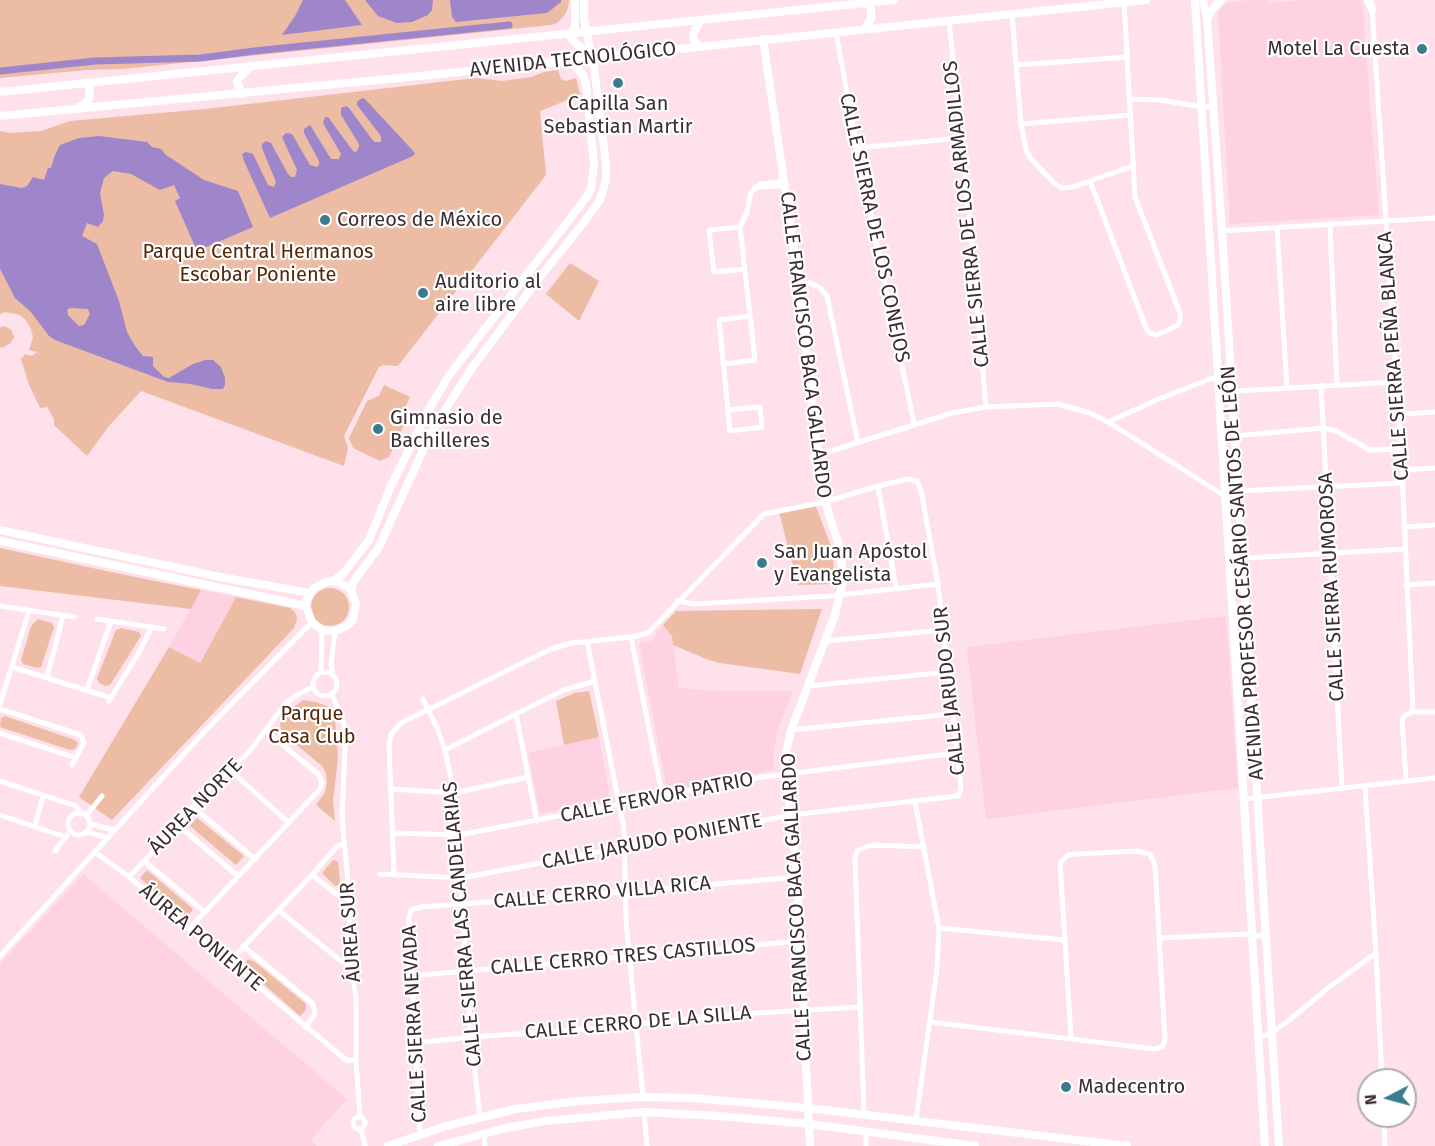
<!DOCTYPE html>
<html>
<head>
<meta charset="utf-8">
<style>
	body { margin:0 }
	#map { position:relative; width:1435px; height:1146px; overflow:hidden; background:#fee1eb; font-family:"Fira Sans",sans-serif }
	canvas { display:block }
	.north { position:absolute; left:1357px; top:1068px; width:60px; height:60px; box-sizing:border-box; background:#fff; border:2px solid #b1abad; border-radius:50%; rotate:264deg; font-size:16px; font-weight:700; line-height:24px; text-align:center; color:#3b2d32 }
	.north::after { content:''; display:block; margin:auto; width:21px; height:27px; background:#3b7b8f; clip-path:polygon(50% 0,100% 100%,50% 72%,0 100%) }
</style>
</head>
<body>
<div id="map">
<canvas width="1435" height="1146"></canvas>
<div class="north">N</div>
</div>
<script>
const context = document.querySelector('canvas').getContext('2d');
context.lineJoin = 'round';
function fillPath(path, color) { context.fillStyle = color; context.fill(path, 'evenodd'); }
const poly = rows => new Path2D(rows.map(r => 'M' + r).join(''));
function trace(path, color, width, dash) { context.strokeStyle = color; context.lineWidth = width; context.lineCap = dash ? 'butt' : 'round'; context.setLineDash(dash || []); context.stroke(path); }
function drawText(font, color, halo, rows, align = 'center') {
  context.font = font + ' "Fira Sans",sans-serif'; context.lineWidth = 4.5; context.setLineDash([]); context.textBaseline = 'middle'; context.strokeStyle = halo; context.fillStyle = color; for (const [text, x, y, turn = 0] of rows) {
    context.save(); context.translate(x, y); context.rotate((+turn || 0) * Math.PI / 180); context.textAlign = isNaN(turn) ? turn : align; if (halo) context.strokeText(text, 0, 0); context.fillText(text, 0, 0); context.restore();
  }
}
const built = poly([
	[1249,0,1268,0,1269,3,1305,0,1362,0,1379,215,1230,224,1218,12,1226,3],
	[201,590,236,597,199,664,169,647],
	[1226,616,1238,788,986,819,967,647],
	[663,625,672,636,679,688,714,691,793,691,777,732,774,751,774,770,667,790,639,644,651,641],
	[599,737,610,800,540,814,528,753],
	[83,874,347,1099,311,1139,316,1146,0,1146,0,964]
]);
const green = poly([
	[0,0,569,0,568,8,565,15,557,23,551,25,123,69,87,70,0,78],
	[558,70,561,79,566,81,576,78,580,95,540,111,546,175,398,366,383,365,379,367,344,436,348,448,344,466,141,391,109,426,87,456,54,425,54,419,47,407,40,408,29,385,21,359,25,354,32,356,37,352,29,350,33,337,31,329,26,320,20,315,5,312,0,314,0,131,10,133,41,131,70,121,205,109,475,78,502,81,531,77,544,72],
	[570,263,599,281,579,321,546,294],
	[5,326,11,330,14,337,11,343,2,348,0,347,0,327],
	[384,385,410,397,405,408,407,419,389,457,380,461,353,448,349,438,367,401,379,396],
	[815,504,832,549,834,571,831,584,798,585,779,512],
	[0,548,125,575,201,590,191,609,0,586],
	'311 607a19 19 0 1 1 38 0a19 19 0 1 1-38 0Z',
	[236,597,290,608,295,612,297,619,294,628,112,820,79,797,169,647,200,663],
	[822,609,800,674,720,663,706,659,673,645,672,636,663,625,676,611],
	[38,619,52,623,54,627,41,667,37,668,23,664,21,660,31,626],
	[121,628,139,632,141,636,110,685,105,686,99,683,97,678,116,630],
	[589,691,599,737,564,745,556,701,575,693],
	[303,700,316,702,327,706,335,717,338,758,333,800,335,821,316,805,325,792,327,783,326,774,322,766,281,732,280,723,294,707],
	[5,716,75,740,78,743,75,749,70,750,0,727,1,718],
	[197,818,244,856,236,865,190,826],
	[335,860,338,862,340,880,339,885,335,886,322,873,332,861],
	[147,870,193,909,186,918,140,878],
	[248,959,255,962,306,1004,306,1010,300,1016,243,966]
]);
const water = poly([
	[303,0,345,0,362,25,282,35,295,16],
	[365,0,433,0,432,10,428,15,412,22,397,23,378,16],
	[450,0,561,0,561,2,547,13,456,22,452,17],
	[362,98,365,99,415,153,413,156,270,218,244,161,242,154,246,152,253,154,268,185,274,187,276,182,262,148,262,144,266,141,271,143,288,174,291,177,295,177,297,170,282,137,286,133,292,134,310,165,317,167,319,165,319,161,304,133,304,129,310,125,331,159,339,159,341,154,323,123,325,117,328,117,353,151,356,152,359,147,359,144,341,115,341,108,346,106,349,108,374,142,381,142,381,136,357,105,357,102],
	[99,136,147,142,152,147,161,149,166,155,204,180,238,191,253,227,197,251,175,201,180,198,174,185,160,190,131,174,113,171,104,178,103,182,100,193,104,215,103,221,98,227,87,223,82,236,97,244,119,301,127,332,135,346,143,356,153,357,153,366,164,377,169,378,193,364,205,360,213,360,221,367,225,378,225,385,223,389,212,389,191,384,168,382,55,340,49,336,31,312,15,298,0,269,0,184,22,188,27,186,33,177,44,180,48,168,51,168,55,155,60,145,79,138],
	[70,308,88,309,90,314,84,325,79,326,68,315,67,310]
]);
const canal = poly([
	[0,71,95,61,201,58,254,51,509,25]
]);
const street = poly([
	[1372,8,1401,449,1413,712],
	[1012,14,1021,124,1026,150,1031,159,1054,183,1062,188,1073,187,1133,166],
	[949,21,972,244,986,407],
	[836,32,857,148,914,424],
	[1016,65,1128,57],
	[1131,99,1161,100,1202,107,1213,107],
	[1021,124,1131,115],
	[857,148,960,138],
	[1090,181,1147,330,1150,333,1156,335,1177,326,1180,321,1180,313,1135,197,1124,2],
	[755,187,785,186],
	[1330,224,1337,384],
	[740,227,709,230,714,272,745,269],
	[1277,228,1287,388],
	[1222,231,1435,218],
	[799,284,810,283,820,288,827,296,858,443],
	[724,364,755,360,740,227,747,212,751,192,761,184,784,181],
	[1321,385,1342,789],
	[1219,392,1396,382],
	[728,410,760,407,762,427,730,431,719,320,750,316],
	[1399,414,1435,412],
	[1108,422,1159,399,1210,379,1218,378],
	[1234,436,1324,428,1336,431,1370,450,1401,449],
	[812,457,952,413,986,407,1058,404,1090,413,1108,422,1225,496],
	[1402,470,1435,468],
	[878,486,896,588],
	[1237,491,1403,483],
	[1405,527,1435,525],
	[1228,559,1405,549],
	[1406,585,1435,583],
	[677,601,695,604,830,596,938,584],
	[0,606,74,617],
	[97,619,164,629],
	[631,637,662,795],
	[587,641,624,829,626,921,643,1097],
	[826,641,943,630],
	[12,667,111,698],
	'313 684a12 12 0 1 1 24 0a12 12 0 1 1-24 0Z',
	[321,672,322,630],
	[333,675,331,664,335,631],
	[47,677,63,616],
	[808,686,948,672],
	[87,690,111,621],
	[332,694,344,724,345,748,342,817,348,883,351,964,356,998,356,1061,360,1117],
	[423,699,437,728,445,750,454,793,462,878,462,904,471,1037,480,1117],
	[109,701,138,654,152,627],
	[0,704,29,611],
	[0,709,81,735,84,743,72,765],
	[516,714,537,821],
	[791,730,952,714],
	[0,733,76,758],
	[445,750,564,690,595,681],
	[230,770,289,823],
	[0,781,76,806,81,814],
	[1406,781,1402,719,1407,714,1413,712,1435,712],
	[1365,787,1376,953,1382,1080],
	[391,789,454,793,528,777],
	[1244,799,1435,778],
	[915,802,939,928,937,969,916,1120],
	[193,807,255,859],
	'68 824a11 11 0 1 1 22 0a11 11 0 1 1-22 0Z',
	[0,815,66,837],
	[86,816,102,796],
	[90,824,114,830],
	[178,825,238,876],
	[35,827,43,795],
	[87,832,108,838],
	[393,833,459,835,755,778,956,753],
	[55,851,67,835],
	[95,852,129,877,346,1060,356,1061],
	[144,861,205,912],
	[380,874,462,878,791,815,958,796,961,788,938,584,921,490,917,481,908,479,878,486,825,502,764,514,648,633,631,637,572,643,551,649,401,723,391,734,389,746,394,874],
	[312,875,339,896,348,898],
	[129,877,178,825,208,789,249,752,286,703,297,695,313,687],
	[278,910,341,961,351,964],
	[939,928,1064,940],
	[189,929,320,789,322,782,318,774,266,731],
	[1159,938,1246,934,1252,936,1265,936],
	[243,946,313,1004,315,1014,305,1027],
	[0,956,205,731,312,622],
	[229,962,312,875,337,846,344,844],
	[411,976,800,941],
	[930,1022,1154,1049,1162,1047,1165,1040,1155,865,1150,854,1137,851,1076,854,1068,855,1060,863,1071,1038],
	[1259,1038,1271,1033,1287,1022,1328,988,1376,953],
	[415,1043,471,1037,562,1031,740,1014,861,1007],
	[644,1112,647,1146],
	[864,1114,855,857,858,850,872,845,924,847],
	[1384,1116,1385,1146],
	'353 1123a6 6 0 1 1 12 0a6 6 0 1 1-12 0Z',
	[361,1129,365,1146],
	[866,1132,866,1146],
	[484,1133,485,1146],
	[420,1134,409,918,411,910,421,907,624,892,797,877]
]);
const secondary = poly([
	[575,0,575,27,570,34,571,39,592,57],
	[1195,0,1265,1146],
	[1203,0,1207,19,1222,231,1279,1146],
	[763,39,799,284,821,483,829,515,839,545,842,566,843,581,835,615,791,730,785,758,797,877,810,1146],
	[0,530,220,577,310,593],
	[0,541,306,606],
	[333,581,343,574,369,540,391,486,429,409,450,374,586,198,591,189,594,164,586,84,583,75,575,66,565,60],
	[351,590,339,582,333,581,326,582,314,588,307,599,306,606,312,622,322,630,335,631,348,625,353,619,356,604,351,590,353,582,379,547,429,437,450,402,472,368,536,282,585,221,600,200,606,180,606,164,594,67,584,19,584,0]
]);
const primary = poly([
	[1368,0,1372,9],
	[1207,19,1212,10,1221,0],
	[864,29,871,19,871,9,867,3],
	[700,46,694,41,693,34,700,21],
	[0,92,894,0],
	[242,94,237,82,239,78,250,67],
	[77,108,86,103,90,97,89,87,85,83],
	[0,116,441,74,1146,0],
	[388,1146,446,1126,516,1109,579,1101,643,1097,692,1098,808,1108,1127,1146],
	[438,1146,506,1128,545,1121,644,1112,720,1116,809,1124,975,1146]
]);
const markers = [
	[1422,49,6,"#3b7b8f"],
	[618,83,6,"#3b7b8f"],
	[325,220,6,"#3b7b8f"],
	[423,293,6,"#3b7b8f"],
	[378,429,6,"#3b7b8f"],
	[762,563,6,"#3b7b8f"],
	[1066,1087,6,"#3b7b8f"]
];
const poiNames = [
	["Motel La Cuesta",1410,49,"right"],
	["Capilla San",618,104,"center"],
	["Sebastian Martir",618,127,"center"],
	["Correos de México",337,220],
	["Auditorio al",435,282],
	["aire libre",435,305],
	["Gimnasio de",390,418],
	["Bachilleres",390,441],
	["San Juan Apóstol",774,552],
	["y Evangelista",774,575],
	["Madecentro",1078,1087]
];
const streetNames = [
	["AVENIDA TECNOLÓGICO",573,60,-6],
	["CALLE SIERRA DE LOS ARMADILLOS",967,214,-96],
	["CALLE SIERRA DE LOS CONEJOS",874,228,78],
	["CALLE FRANCISCO BACA GALLARDO",805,345,83],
	["CALLE SIERRA PEÑA BLANCA",1394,356,-94],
	["AVENIDA PROFESOR CESÁRIO SANTOS DE LEÓN",1243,573,-94],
	["CALLE SIERRA RUMOROSA",1332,587,-93],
	["CALLE JARUDO SUR",950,691,-96],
	["CALLE FERVOR PATRIO",657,798,-11],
	["ÁUREA NORTE",196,807,-46],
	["CALLE JARUDO PONIENTE",652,842,-11],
	["CALLE CERRO VILLA RICA",602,893,-5],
	["CALLE FRANCISCO BACA GALLARDO",797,907,-93],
	["CALLE SIERRA LAS CANDELARIAS",463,924,-95],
	["ÁUREA SUR",351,932,-94],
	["ÁUREA PONIENTE",201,938,40],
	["CALLE CERRO TRES CASTILLOS",623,957,-5],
	["CALLE CERRO DE LA SILLA",638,1023,-5],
	["CALLE SIERRA NEVADA",415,1024,-93]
];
const parkNames = [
	["Parque Central Hermanos",258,252],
	["Escobar Poniente",258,275],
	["Parque",312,714],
	["Casa Club",312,737]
];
fillPath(built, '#fed2e2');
fillPath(green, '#ecbca4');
fillPath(water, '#9f85ca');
trace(canal, '#9f85ca', 7);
trace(street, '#fff', 5);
trace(secondary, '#fff', 8);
trace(primary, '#fff', 8);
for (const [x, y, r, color] of markers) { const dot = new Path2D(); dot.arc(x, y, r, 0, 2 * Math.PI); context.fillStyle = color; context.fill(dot); trace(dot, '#fff', 2); }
drawText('20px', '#3b2d32', '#fff', poiNames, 'left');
drawText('20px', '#3b2d32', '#fff', streetNames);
drawText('20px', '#552608', '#fff', parkNames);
</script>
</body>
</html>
